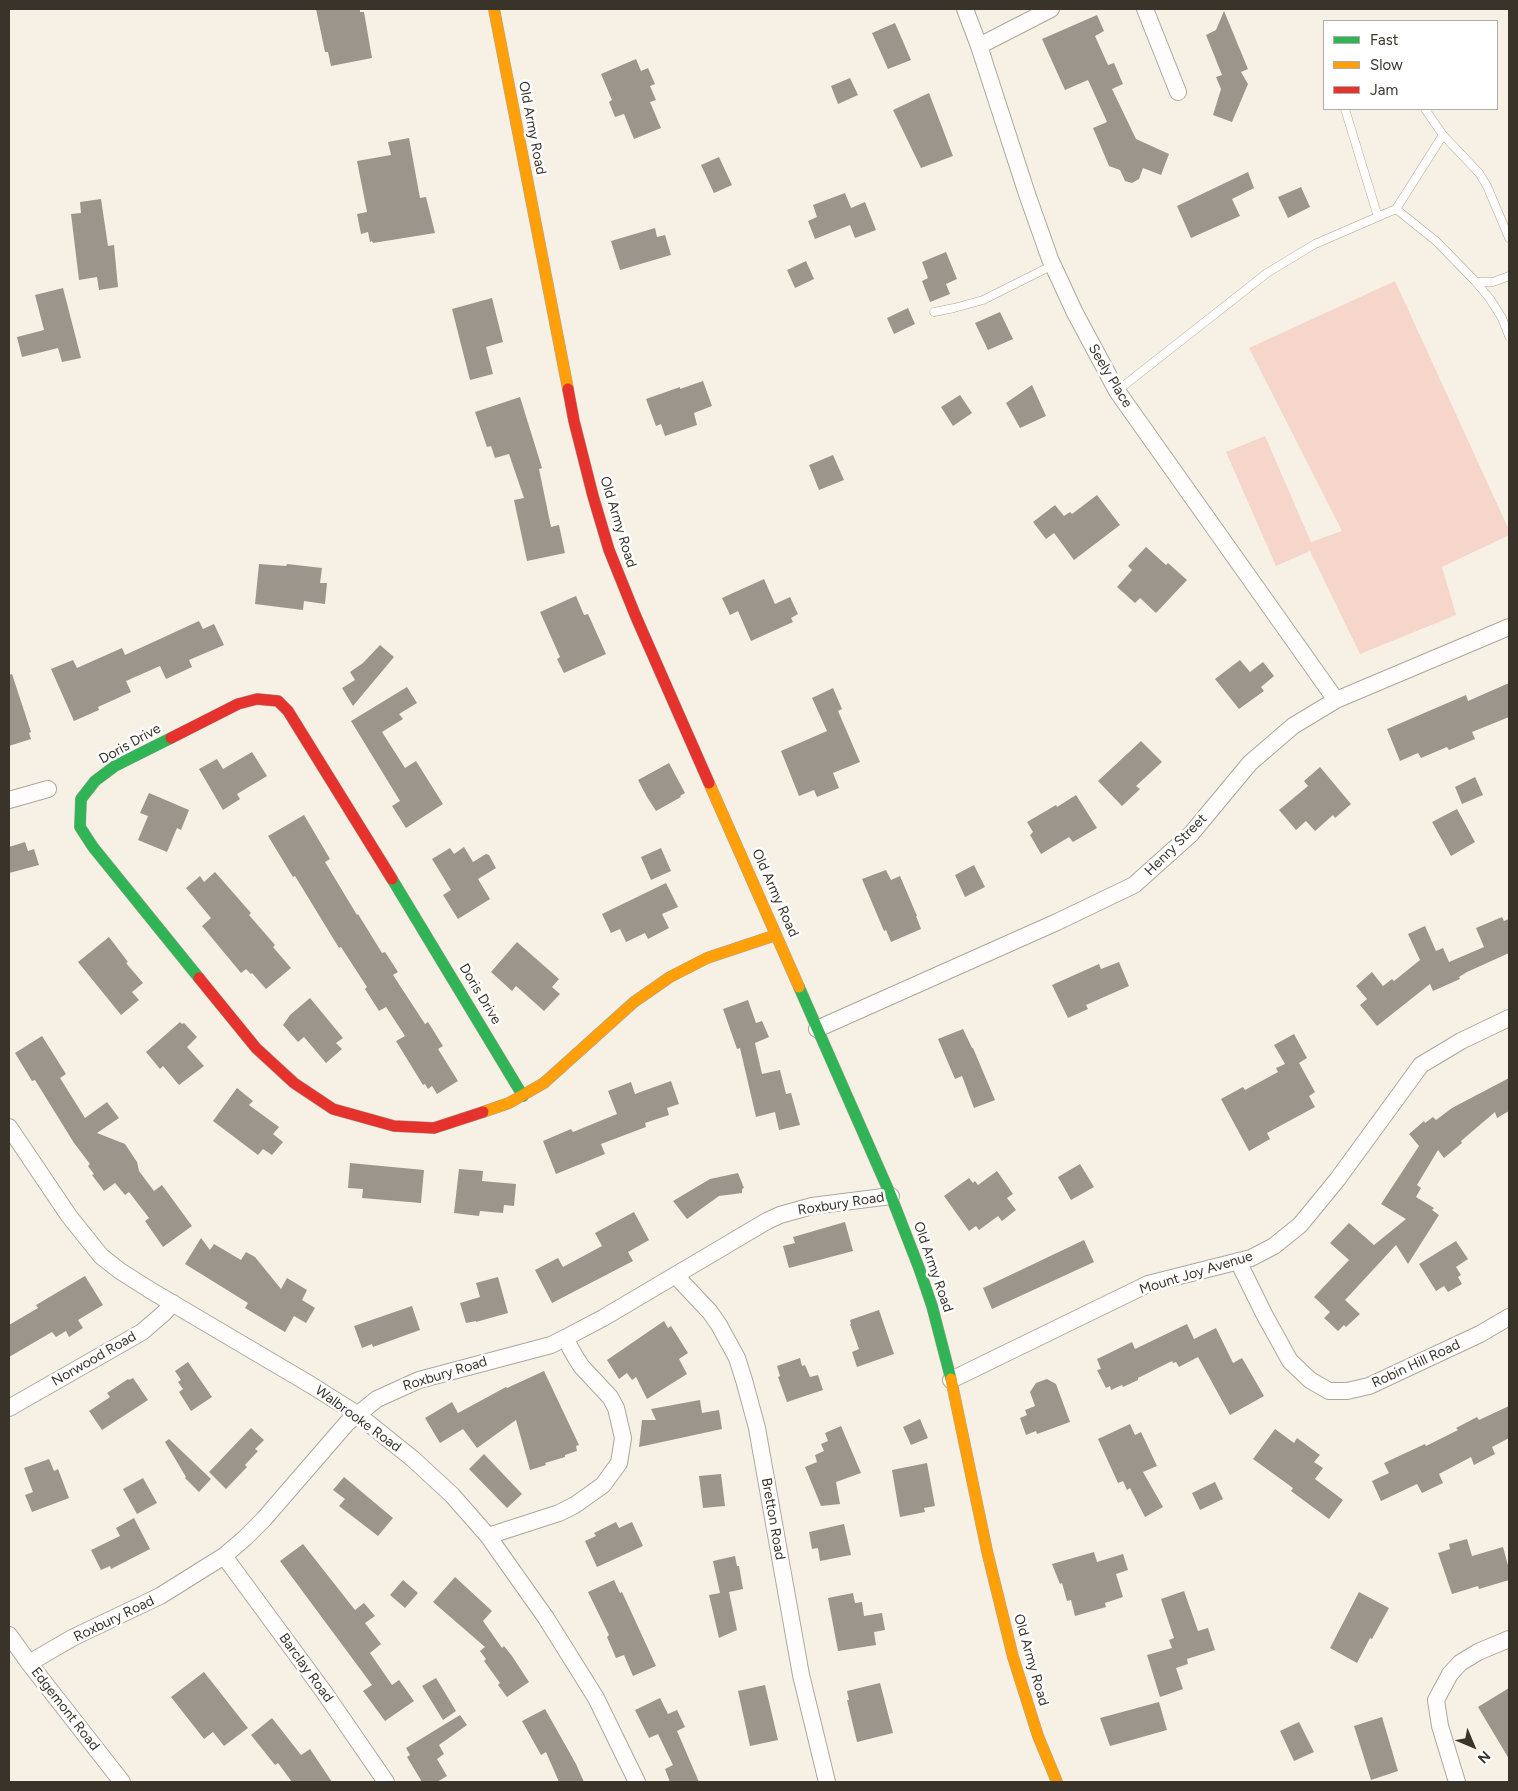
<!DOCTYPE html>
<html>
<head>
<meta charset="utf-8">
<style>
	body { margin:0 }
	#map { position:relative; width:1518px; height:1791px; overflow:hidden; background:#f7f1e5; font-family:Figtree,sans-serif }
	canvas { display:block }
	.frame { position:absolute; inset:0; border:10px solid #393329; pointer-events:none }
	.legend { position:absolute; left:1323px; top:20px; width:175px; height:90px; box-sizing:border-box; background:#fff; border:1px solid #b0ada9; margin:0; padding:6px 9px; list-style:none; font-size:15px; color:#393329 }
	.legend li { display:flex; align-items:center; gap:10px; height:25px }
	.legend b { width:25px; border:1px solid #b0ada9 }
	.north { position:absolute; left:1448px; top:1721px; width:50px; height:50px; -webkit-text-stroke:4px #fff; paint-order:stroke; rotate:135deg; font-size:14px; font-weight:700; line-height:20px; text-align:center; color:#393329 }
	.north::after { content:''; display:block; margin:auto; width:18px; height:22px; background:#393329; clip-path:polygon(50% 0,100% 100%,50% 72%,0 100%) }
</style>
</head>
<body>
<div id="map">
<canvas width="1518" height="1791"></canvas>
<div class="frame"></div>
<ul class="legend">
<li><b style="height:6px;background:#30b455"></b>Fast</li>
<li><b style="height:6px;background:#ff9f0a"></b>Slow</li>
<li><b style="height:6px;background:#e5322d"></b>Jam</li>
</ul>
<div class="north">N</div>
</div>
<script>
const context = document.querySelector('canvas').getContext('2d');
context.lineJoin = 'round';
function fillPath(path, color) { context.fillStyle = color; context.fill(path, 'evenodd'); }
const poly = rows => new Path2D(rows.map(r => 'M' + r).join(''));
function trace(path, color, width, dash) { context.strokeStyle = color; context.lineWidth = width; context.lineCap = dash ? 'butt' : 'round'; context.setLineDash(dash || []); context.stroke(path); }
function drawText(font, color, halo, rows, align = 'center') {
  context.font = font + ' Figtree,sans-serif'; context.lineWidth = 5; context.setLineDash([]); context.textBaseline = 'middle'; context.strokeStyle = halo; context.fillStyle = color; for (const [text, x, y, turn = 0] of rows) {
    context.save(); context.translate(x, y); context.rotate((+turn || 0) * Math.PI / 180); context.textAlign = isNaN(turn) ? turn : align; if (halo) context.strokeText(text, 0, 0); context.fillText(text, 0, 0); context.restore();
  }
}
const green = poly([
	[1395,281,1509,530,1509,535,1442,567,1456,615,1360,654,1310,551,1276,566,1226,452,1265,436,1311,542,1342,531,1249,348]
]);
const building = poly([
	[316,9,360,9,360,12,364,12,372,58,331,66,328,52,325,52],
	[1224,11,1248,69,1241,72,1248,84,1232,122,1213,115,1221,89,1216,77,1222,75,1206,35,1216,30],
	[1097,15,1104,31,1095,36,1108,65,1114,63,1123,84,1112,89,1136,139,1169,154,1161,175,1143,168,1139,179,1132,183,1125,181,1120,170,1109,166,1093,128,1107,122,1088,80,1065,90,1042,39],
	[895,23,911,60,888,69,872,33],
	[636,59,641,71,648,68,655,84,650,86,656,100,650,102,661,128,634,139,624,114,615,117,609,102,612,100,601,74],
	[850,78,858,95,838,104,831,86],
	[929,93,953,156,921,168,893,110],
	[409,138,420,198,426,197,435,233,373,243,372,241,370,242,368,232,361,234,357,214,367,212,357,161,391,155,388,142],
	[719,157,732,185,714,193,701,165],
	[1248,172,1254,188,1232,199,1240,216,1191,238,1177,206],
	[1301,187,1310,207,1288,218,1278,197],
	[845,193,851,208,865,202,876,230,855,238,850,225,815,239,808,221,817,217,813,205],
	[101,199,108,246,114,245,118,287,99,290,97,277,79,280,71,214,81,213,80,202],
	[655,228,657,237,665,235,671,255,620,270,611,241],
	[946,252,957,279,946,284,950,294,930,302,922,281,928,278,922,262],
	[806,261,814,279,795,288,787,270],
	[63,288,81,358,62,362,58,348,22,357,17,337,44,330,35,295],
	[492,298,503,342,486,347,493,374,470,380,452,309],
	[908,308,915,324,894,334,887,318],
	[1000,312,1013,339,988,350,975,323],
	[703,381,712,406,694,413,697,425,665,436,661,424,656,426,646,399,680,387,680,389],
	[1032,385,1046,416,1020,428,1006,403],
	[960,395,972,413,953,426,941,407],
	[520,397,542,468,539,469,551,527,559,525,565,553,527,561,514,500,524,498,509,454,495,458,491,446,487,447,475,412],
	[833,455,844,480,819,490,809,465],
	[1097,495,1120,525,1074,560,1054,533,1046,539,1033,522,1055,505,1064,516,1070,512,1072,514],
	[1146,547,1166,565,1168,563,1187,580,1156,613,1140,598,1135,603,1117,587,1132,570,1128,566],
	[259,564,286,566,287,564,322,568,320,583,327,583,325,604,304,601,303,610,255,604],
	[764,579,775,604,790,597,798,614,791,618,793,622,751,641,738,611,730,615,722,598],
	[576,596,584,615,588,614,606,654,564,673,557,659,560,657,540,612],
	[199,621,203,629,214,624,224,645,189,660,192,667,166,679,160,666,126,681,131,692,98,707,99,710,74,721,51,669,73,660,77,668,122,648,125,655],
	[380,645,394,657,353,706,342,688,355,680,350,672,363,663],
	[1240,660,1250,672,1263,662,1274,676,1261,687,1264,691,1239,709,1215,679],
	[12,674,31,732,29,733,31,739,9,746,9,675],
	[1509,683,1509,717,1472,732,1475,739,1449,750,1447,747,1421,758,1418,753,1400,761,1387,729,1466,695,1468,701],
	[407,687,417,703,399,714,403,719,382,732,405,768,416,761,443,804,406,828,392,806,400,801,351,721],
	[833,688,842,709,838,711,860,762,833,773,839,788,817,797,814,790,799,796,781,751,827,731,812,698],
	[1141,741,1162,762,1136,786,1140,789,1122,806,1098,781],
	[252,752,267,776,237,794,240,799,223,810,199,769,217,759,223,769],
	[669,763,685,793,680,796,681,797,656,811,647,797,638,780],
	[1320,767,1351,804,1335,818,1333,815,1315,831,1306,821,1296,830,1279,810,1308,786,1304,781],
	[1475,777,1483,795,1462,804,1455,787],
	[149,793,189,810,181,830,177,828,167,852,138,840,148,816,140,813],
	[1076,795,1097,828,1073,842,1069,837,1041,854,1030,835,1033,832,1027,822,1056,805,1057,807],
	[1457,809,1475,842,1451,856,1432,822],
	[304,815,330,859,325,862,357,915,358,914,382,953,385,952,398,972,393,975,425,1024,428,1022,443,1046,438,1049,458,1081,437,1094,432,1086,428,1089,425,1084,423,1085,396,1041,405,1036,386,1007,379,1011,365,989,367,987,341,947,339,948,295,876,293,877,268,836],
	[25,842,28,851,34,849,39,865,9,873,9,847],
	[464,847,473,862,486,854,489,855,496,868,478,879,490,899,458,919,443,895,451,890,432,859,450,848,454,854],
	[661,848,671,871,651,880,641,857],
	[974,865,985,887,965,897,955,875],
	[886,870,891,880,900,876,917,916,916,916,921,929,891,942,886,930,884,931,862,879],
	[215,872,251,913,249,915,275,945,273,947,291,968,266,989,252,973,251,974,246,969,241,973,202,926,211,918,186,888,200,876,204,882],
	[666,883,678,907,662,914,669,928,648,939,645,933,626,942,620,929,611,933,602,914],
	[1502,917,1504,921,1509,919,1509,953,1467,972,1459,977,1460,979,1433,991,1430,984,1377,1026,1360,1005,1367,999,1356,986,1372,972,1383,986,1392,979,1394,981,1420,960,1408,934,1425,926,1436,951,1443,948,1449,962,1484,947,1476,928],
	[109,937,128,962,126,963,143,983,132,992,139,1000,121,1015,78,962],
	[517,942,559,979,552,987,560,994,544,1011,516,986,512,991,491,972],
	[1119,962,1129,986,1086,1005,1088,1009,1068,1018,1052,985,1099,964,1101,969],
	[310,998,343,1038,336,1043,342,1049,326,1063,304,1037,298,1042,283,1025,290,1015],
	[748,1000,756,1023,762,1021,769,1037,755,1043,762,1074,780,1070,786,1094,791,1093,800,1125,779,1130,775,1112,756,1117,740,1048,737,1049,723,1009],
	[180,1022,182,1024,184,1023,197,1037,187,1047,204,1066,179,1085,163,1066,160,1069,146,1052],
	[963,1029,972,1048,973,1048,995,1100,974,1108,962,1076,955,1079,938,1039],
	[1294,1034,1307,1058,1299,1063,1315,1092,1309,1096,1315,1107,1267,1133,1270,1139,1249,1151,1221,1099,1243,1087,1245,1090,1278,1072,1276,1068,1285,1064,1274,1045],
	[42,1036,66,1074,60,1078,85,1118,107,1102,119,1118,97,1133,125,1144,137,1162,139,1171,154,1191,162,1185,192,1226,163,1247,145,1221,149,1218,129,1192,125,1195,115,1183,104,1191,92,1175,94,1174,88,1166,90,1164,74,1143,35,1080,32,1081,15,1053],
	[1509,1078,1509,1111,1497,1118,1495,1112,1461,1141,1462,1143,1444,1158,1438,1150,1417,1185,1421,1188,1416,1197,1434,1208,1432,1210,1439,1215,1408,1264,1396,1245,1345,1300,1360,1314,1346,1327,1344,1325,1338,1331,1324,1318,1330,1312,1314,1297,1349,1260,1330,1243,1349,1223,1374,1245,1406,1219,1381,1204,1419,1146,1409,1134,1424,1121,1425,1123,1433,1117,1436,1120,1452,1108],
	[671,1081,679,1104,667,1108,669,1115,645,1123,646,1127,601,1144,605,1154,556,1174,543,1141,571,1129,573,1132,617,1114,608,1091,631,1082,635,1094],
	[237,1088,253,1101,249,1105,279,1127,273,1134,283,1142,272,1155,263,1149,258,1155,213,1121],
	[350,1163,424,1170,421,1203,362,1198,363,1189,348,1188],
	[1080,1164,1094,1187,1071,1200,1058,1177],
	[459,1169,483,1171,482,1181,516,1184,514,1206,504,1205,503,1213,480,1211,479,1216,454,1213],
	[997,1171,1013,1194,1007,1198,1016,1210,1002,1221,998,1216,979,1230,976,1226,969,1231,944,1196,969,1178,973,1183,975,1181,978,1185],
	[738,1173,744,1188,742,1189,742,1193,719,1196,687,1219,673,1201,710,1179],
	[634,1212,649,1240,628,1252,633,1261,552,1303,535,1270,558,1258,563,1267,602,1246,595,1233],
	[845,1222,853,1251,789,1268,783,1246,795,1243,793,1237],
	[201,1238,210,1250,214,1244,241,1260,246,1252,255,1257,281,1289,287,1278,307,1290,302,1300,315,1308,306,1323,294,1316,285,1332,245,1308,248,1303,185,1264],
	[1084,1240,1094,1262,992,1309,983,1288],
	[1456,1241,1468,1259,1456,1267,1461,1275,1458,1277,1462,1284,1448,1292,1444,1286,1436,1291,1419,1264],
	[85,1276,103,1305,78,1320,83,1328,69,1337,66,1331,56,1337,52,1332,9,1357,9,1325,38,1308,36,1305],
	[498,1277,508,1313,476,1322,476,1321,466,1323,460,1303,480,1297,476,1283],
	[412,1306,420,1330,373,1347,372,1344,362,1348,354,1326],
	[879,1310,894,1354,857,1367,852,1352,859,1349,850,1324,851,1324,850,1320],
	[664,1321,668,1328,671,1326,688,1353,679,1359,687,1374,647,1399,636,1377,632,1380,627,1373,619,1379,607,1360],
	[1187,1324,1194,1339,1216,1328,1233,1363,1242,1358,1264,1396,1230,1415,1198,1357,1179,1367,1176,1362,1173,1363,1172,1361,1138,1378,1138,1380,1123,1387,1122,1385,1111,1390,1110,1386,1106,1388,1097,1370,1101,1369,1097,1359,1132,1342,1135,1349],
	[800,1358,802,1366,805,1365,810,1377,818,1375,823,1390,787,1402,778,1377,780,1376,777,1366],
	[188,1362,212,1397,191,1411,179,1392,183,1389,178,1382,181,1380,175,1371],
	[544,1371,579,1445,576,1446,577,1451,565,1455,565,1457,545,1463,546,1465,530,1470,516,1420,477,1448,463,1429,440,1443,425,1418,452,1402,458,1413,506,1387,507,1388],
	[133,1378,148,1400,102,1430,89,1411,110,1397,107,1393,128,1379,129,1380],
	[1047,1379,1056,1384,1070,1422,1037,1434,1036,1431,1026,1435,1020,1418,1027,1415,1025,1410,1035,1406,1030,1392,1036,1383],
	[700,1400,702,1413,719,1410,722,1429,639,1447,642,1420,656,1420,651,1409],
	[1509,1406,1509,1438,1492,1447,1495,1454,1474,1465,1471,1457,1439,1474,1443,1483,1422,1493,1417,1484,1381,1501,1372,1481,1389,1473,1384,1463,1425,1444,1426,1446,1458,1430,1456,1428,1477,1417,1479,1420],
	[920,1419,928,1438,911,1445,903,1427],
	[1130,1424,1135,1435,1141,1432,1157,1466,1143,1472,1163,1507,1145,1517,1130,1488,1127,1490,1123,1481,1118,1483,1098,1439],
	[841,1426,861,1473,836,1482,840,1504,821,1506,805,1467,817,1462,815,1455,824,1451,821,1444,828,1441,825,1433],
	[251,1428,264,1440,255,1449,258,1451,245,1465,247,1467,226,1489,209,1472],
	[1275,1429,1294,1443,1297,1438,1320,1455,1314,1462,1323,1468,1315,1479,1343,1500,1329,1519,1291,1491,1293,1488,1253,1459],
	[169,1439,211,1479,199,1492,185,1478,186,1477,165,1442],
	[484,1454,522,1494,507,1508,469,1469],
	[49,1459,54,1471,58,1469,69,1498,32,1512,25,1495,33,1492,24,1468],
	[927,1463,935,1506,924,1508,925,1512,900,1517,892,1470],
	[721,1474,725,1506,703,1508,699,1476],
	[344,1477,393,1518,378,1536,339,1506,345,1499,333,1490],
	[143,1478,157,1503,137,1514,123,1489],
	[1215,1482,1223,1499,1200,1510,1192,1493],
	[134,1518,150,1549,111,1569,110,1566,101,1570,91,1550,120,1536,116,1528],
	[616,1522,619,1528,632,1522,643,1546,597,1567,585,1541,596,1536,594,1533],
	[844,1524,851,1555,820,1561,818,1548,812,1549,809,1532],
	[1467,1539,1472,1556,1503,1547,1509,1569,1509,1580,1479,1589,1478,1586,1452,1594,1438,1553,1450,1549,1449,1544],
	[303,1544,355,1610,364,1603,375,1616,365,1623,381,1644,370,1653,392,1685,399,1680,414,1701,385,1721,363,1691,372,1685,280,1561],
	[1094,1552,1097,1562,1123,1554,1128,1570,1116,1574,1123,1597,1105,1603,1106,1607,1075,1616,1071,1600,1067,1601,1062,1583,1060,1584,1052,1564],
	[735,1556,737,1566,739,1566,743,1589,729,1592,737,1630,719,1638,709,1595,720,1593,713,1561],
	[455,1577,492,1611,483,1621,502,1648,504,1646,512,1656,529,1682,507,1697,498,1685,500,1683,484,1661,486,1659,480,1651,485,1647,433,1602],
	[403,1580,418,1593,405,1608,390,1595],
	[614,1580,620,1593,622,1592,656,1666,633,1676,624,1655,616,1658,607,1637,609,1635,588,1592],
	[1184,1591,1198,1631,1208,1628,1215,1650,1187,1659,1188,1664,1176,1668,1183,1689,1160,1697,1147,1655,1172,1648,1169,1640,1174,1638,1161,1599],
	[1359,1592,1389,1608,1372,1639,1370,1638,1357,1663,1330,1648],
	[853,1593,855,1603,862,1602,864,1616,882,1613,885,1630,874,1632,876,1645,838,1651,828,1598],
	[204,1672,248,1728,224,1746,213,1732,204,1739,171,1697],
	[436,1678,456,1711,443,1720,422,1686],
	[880,1683,893,1733,857,1742,847,1700,849,1700,847,1691],
	[765,1685,778,1740,750,1746,738,1691],
	[1509,1688,1509,1759,1478,1707],
	[660,1698,668,1714,677,1710,685,1727,677,1731,699,1782,670,1782,665,1769,673,1765,658,1734,649,1738,635,1710],
	[1159,1702,1167,1730,1110,1746,1100,1718],
	[545,1709,576,1764,584,1782,559,1782,546,1752,541,1755,522,1721],
	[460,1715,467,1725,439,1745,444,1754,437,1759,447,1776,437,1782,422,1782,407,1757,410,1755,406,1748],
	[1382,1717,1398,1771,1371,1780,1354,1726],
	[272,1718,301,1755,310,1749,332,1782,292,1782,278,1763,275,1765,251,1735],
	[1299,1722,1314,1752,1294,1761,1280,1731]
]);
const lane = poly([
	[1345,109,1378,217],
	[1425,109,1443,135],
	[1396,209,1436,241,1476,282,1490,299,1502,318,1509,336],
	[1476,282,1493,282,1509,276],
	[934,312,954,308,983,300,1053,265],
	[1117,391,1267,273,1315,244,1396,209,1443,135,1479,173,1487,186,1509,238]
]);
const street = poly([
	[965,9,979,46,1027,194,1050,259,1075,313,1117,391,1336,700],
	[1145,9,1178,92],
	[979,46,1051,9],
	[9,800,48,789],
	[817,1029,1057,922,1134,885,1191,834,1250,763,1293,726,1336,700,1509,627],
	[9,1127,69,1216,101,1256,120,1271,150,1290,311,1385,357,1414,413,1459,452,1495,488,1536,546,1618,596,1698,637,1782],
	[1238,1261,1264,1314,1290,1361,1310,1380,1329,1391,1347,1391,1369,1386,1480,1334,1509,1317],
	[676,1276,710,1312,719,1325,737,1358,744,1380,757,1428,801,1675,827,1782],
	[951,1380,1148,1284,1251,1258,1274,1246,1300,1225,1337,1180,1421,1065,1461,1041,1509,1018],
	[9,1408,142,1332,164,1313,173,1303],
	[488,1536,559,1513,575,1505,603,1485,619,1463,623,1438,616,1408,610,1397,581,1366,573,1353,565,1338],
	[224,1556,324,1692,386,1782],
	[9,1635,29,1663,122,1782],
	[29,1663,74,1637,160,1596,224,1556,245,1538,264,1519,347,1423,377,1399,419,1380,551,1345,565,1338,603,1318,767,1221,780,1215,812,1206,891,1196],
	[1457,1782,1440,1726,1436,1700,1450,1674,1460,1663,1478,1652,1509,1639]
]);
const fast = poly([
	[171,738,115,766,95,781,81,799,80,827,93,847,199,978],
	[392,879,523,1096],
	[799,987,891,1196,919,1268,932,1306,951,1379]
]);
const slow = poly([
	[494,9,568,389],
	[709,783,799,987],
	[483,1112,509,1103,544,1083,634,1002,670,977,707,958,776,935],
	[951,1379,987,1551,1013,1657,1038,1736,1057,1782]
]);
const jam = poly([
	[568,389,574,421,593,496,609,550,636,617,709,783],
	[171,738,238,704,257,699,278,701,288,711,392,879],
	[199,978,256,1048,294,1083,333,1109,394,1126,434,1128,483,1112]
]);
const streetNames = [
	["Old Army Road",532,128,79],
	["Seely Place",1110,376,59],
	["Old Army Road",618,522,73],
	["Doris Drive",130,744,-29],
	["Henry Street",1176,845,-45],
	["Old Army Road",775,893,66],
	["Doris Drive",480,994,59],
	["Roxbury Road",841,1204,-9],
	["Old Army Road",933,1267,71],
	["Mount Joy Avenue",1196,1273,-17],
	["Norwood Road",94,1359,-30],
	["Robin Hill Road",1416,1364,-25],
	["Roxbury Road",445,1374,-17],
	["Walbrooke Road",358,1419,36],
	["Bretton Road",773,1519,80],
	["Roxbury Road",114,1619,-26],
	["Old Army Road",1031,1660,74],
	["Barclay Road",306,1668,54],
	["Edgemont Road",65,1709,52]
];
fillPath(green, '#f6d5ca');
fillPath(building, '#9b958c');
trace(lane, '#aca79d', 9);
trace(street, '#aca79d', 18);
trace(fast, '#aca79d', 12);
trace(slow, '#aca79d', 12);
trace(jam, '#aca79d', 12);
trace(lane, '#fefdfb', 8);
trace(street, '#fefdfb', 16);
trace(fast, '#30b455', 11);
trace(slow, '#ff9f0a', 11);
trace(jam, '#e5322d', 11);
drawText('14px', '#393329', '#fff', streetNames);
</script>
</body>
</html>
